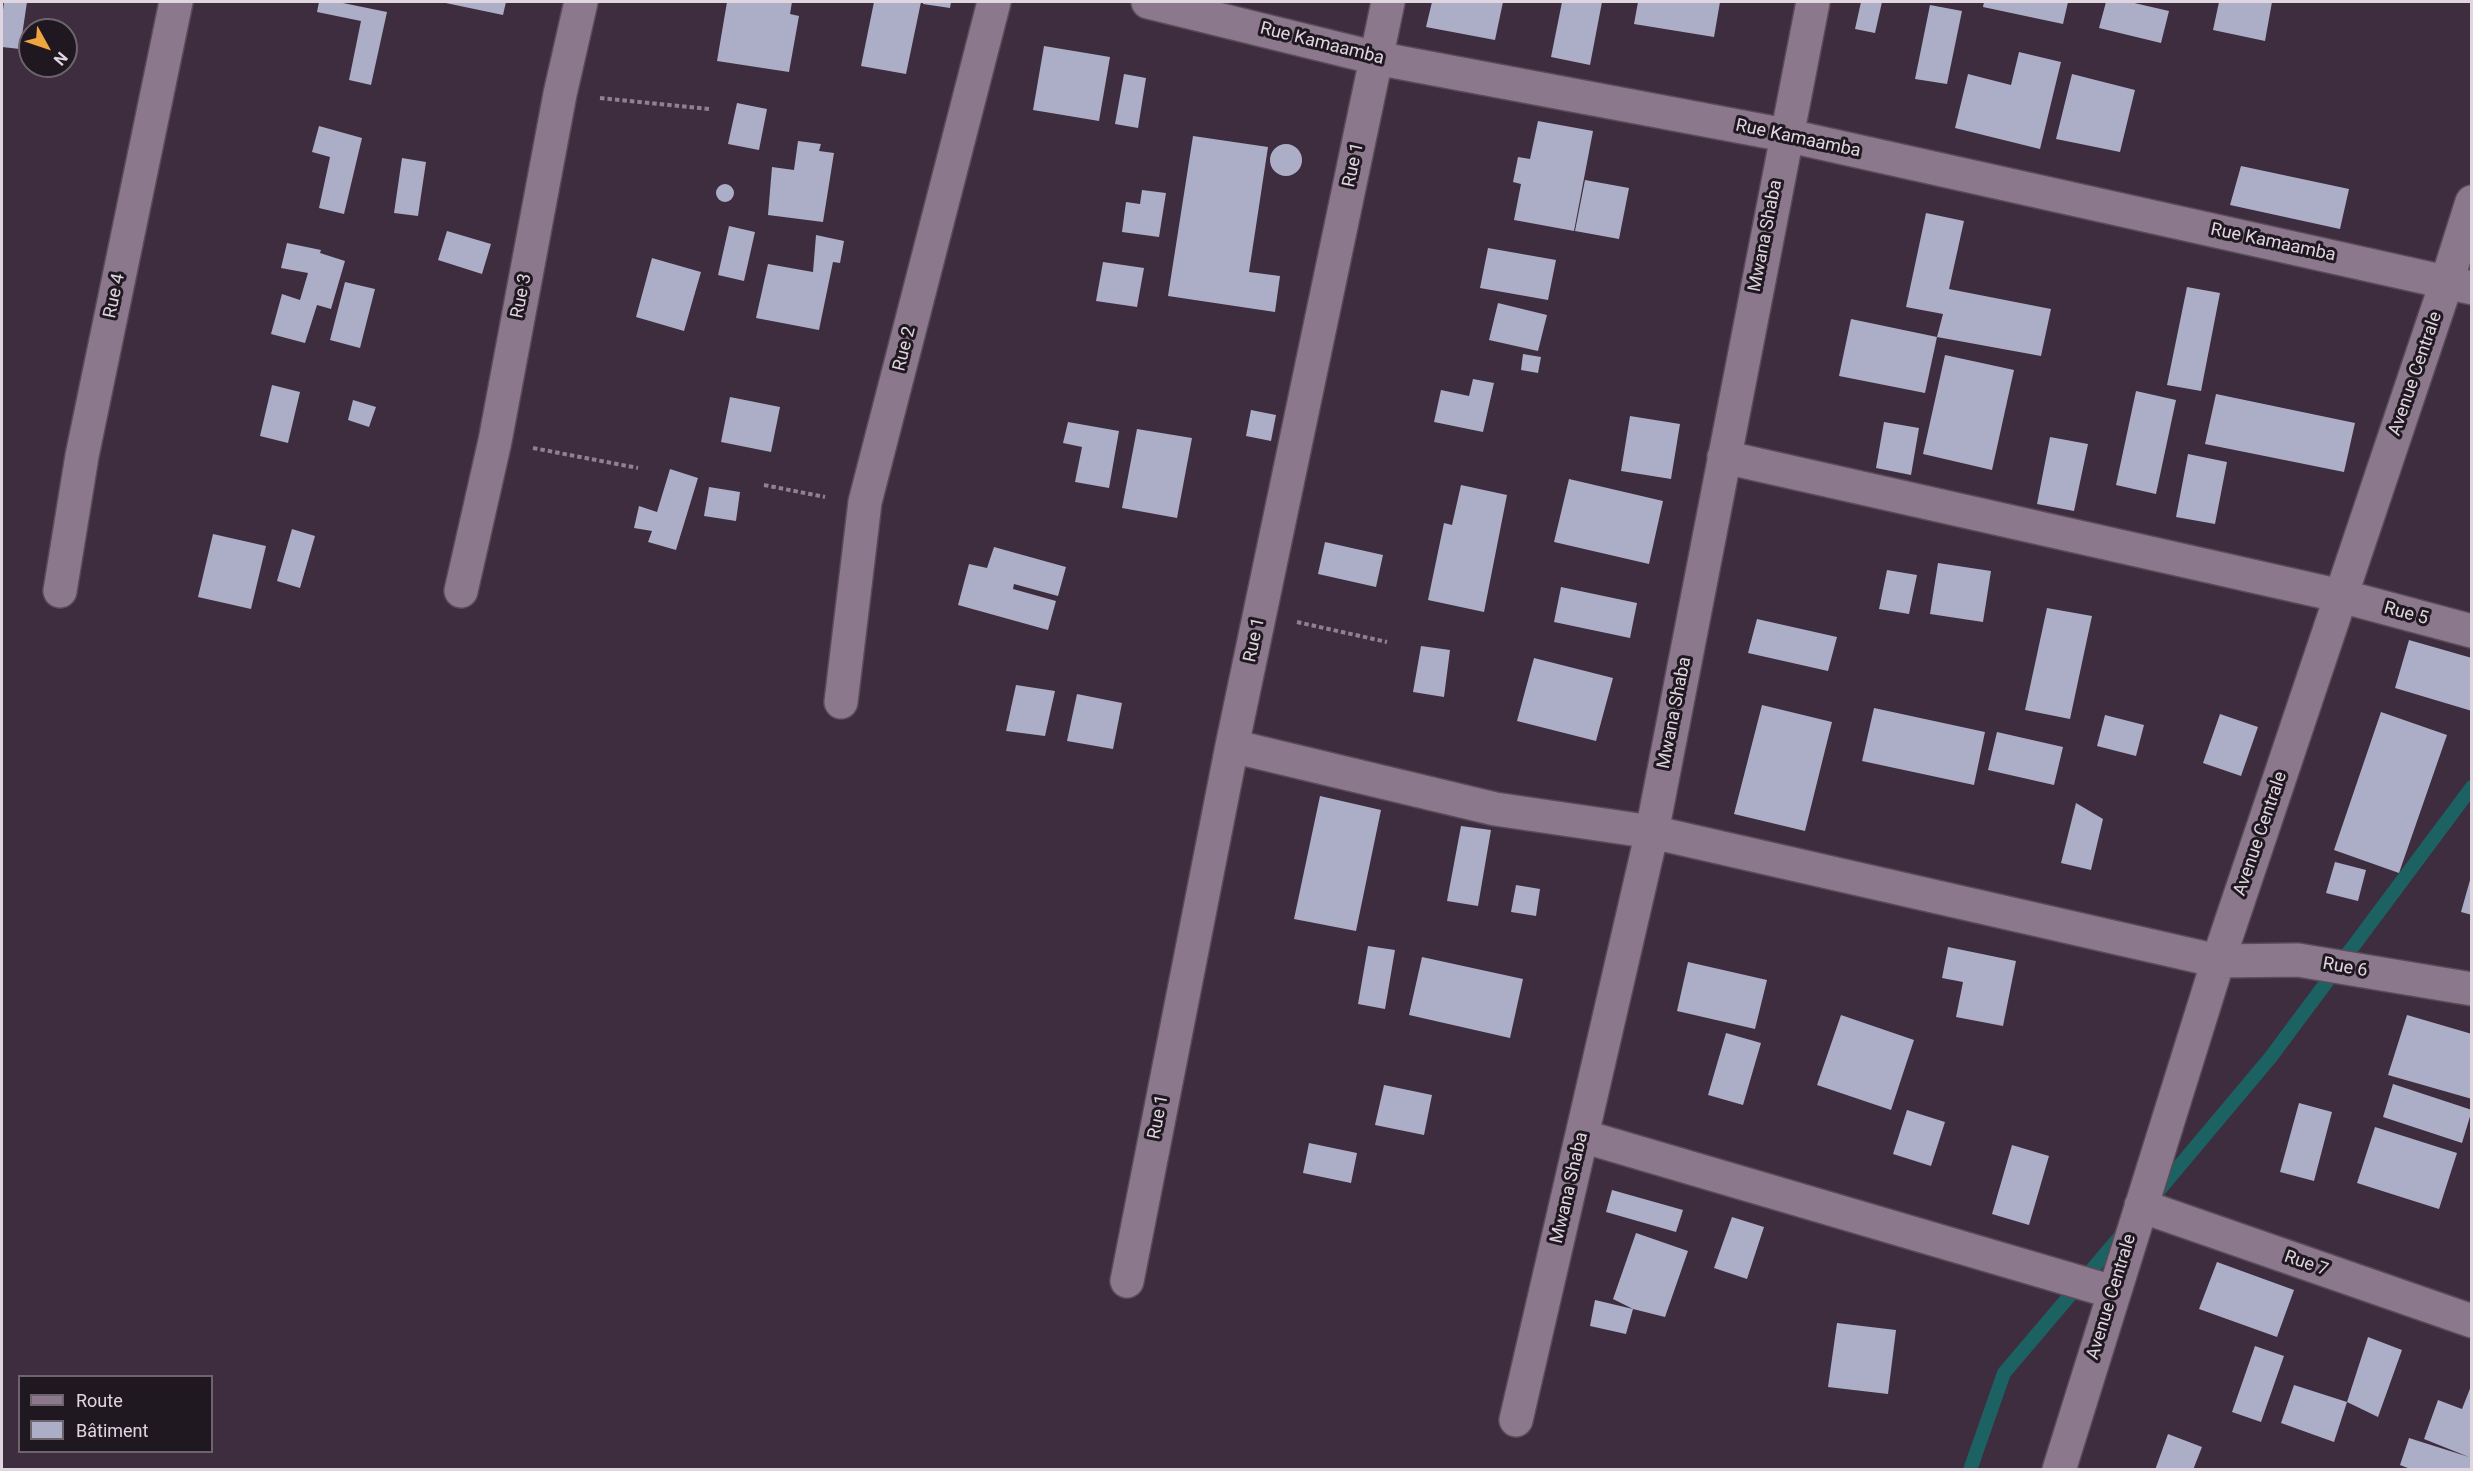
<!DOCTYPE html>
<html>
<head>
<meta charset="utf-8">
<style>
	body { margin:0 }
	#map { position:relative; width:2473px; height:1471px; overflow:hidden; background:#3d2d3e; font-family:Roboto,sans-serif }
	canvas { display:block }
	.frame { position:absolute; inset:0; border:3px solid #e0d6e0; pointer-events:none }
	.legend { position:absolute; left:18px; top:1375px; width:195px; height:78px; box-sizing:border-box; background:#201820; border:2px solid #6d646d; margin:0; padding:8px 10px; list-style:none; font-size:18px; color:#e0d6e0 }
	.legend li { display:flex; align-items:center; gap:12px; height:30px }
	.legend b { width:30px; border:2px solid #6d646d }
	.north { position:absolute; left:18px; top:18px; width:60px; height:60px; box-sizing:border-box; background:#201820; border:2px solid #6d646d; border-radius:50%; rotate:130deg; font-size:16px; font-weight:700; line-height:24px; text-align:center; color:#e0d6e0 }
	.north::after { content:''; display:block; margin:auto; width:21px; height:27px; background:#f0a63e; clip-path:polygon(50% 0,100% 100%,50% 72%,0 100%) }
</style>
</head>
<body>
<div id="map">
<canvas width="2473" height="1471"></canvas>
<div class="frame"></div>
<ul class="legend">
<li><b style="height:8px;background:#8c788c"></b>Route</li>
<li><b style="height:16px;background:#acaec8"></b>Bâtiment</li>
</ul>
<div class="north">N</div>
</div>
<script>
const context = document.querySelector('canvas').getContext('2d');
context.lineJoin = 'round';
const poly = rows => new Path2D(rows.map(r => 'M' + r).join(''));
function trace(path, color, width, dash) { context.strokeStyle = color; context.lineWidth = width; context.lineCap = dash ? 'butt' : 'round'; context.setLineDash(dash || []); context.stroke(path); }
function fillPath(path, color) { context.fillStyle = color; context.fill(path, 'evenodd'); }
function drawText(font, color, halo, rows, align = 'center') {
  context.font = font + ' Roboto,sans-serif'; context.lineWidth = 6; context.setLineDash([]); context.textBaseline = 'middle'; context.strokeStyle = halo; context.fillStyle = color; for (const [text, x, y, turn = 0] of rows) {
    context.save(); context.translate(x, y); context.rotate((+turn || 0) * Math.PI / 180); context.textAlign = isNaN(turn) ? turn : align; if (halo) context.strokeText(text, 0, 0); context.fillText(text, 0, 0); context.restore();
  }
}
const stream = poly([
	[2155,1195,2270,1058,2472,787],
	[1970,1470,2004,1373,2123,1233]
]);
const building = poly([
	[4,2,27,2,20,49,2,47,2,18],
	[319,2,338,2,387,12,371,85,349,80,361,21,317,12],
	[441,2,506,2,503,15],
	[727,2,792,2,790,14,799,16,789,72,717,61],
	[874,2,921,2,906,74,861,66],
	[923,2,951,2,950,8,923,4],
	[1432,2,1503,2,1495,40,1426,27],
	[1562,2,1602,2,1590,65,1551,57],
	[1638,2,1720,2,1714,37,1634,24],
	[1861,2,1882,2,1875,33,1855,29],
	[1984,2,2068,2,2063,24,1983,7],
	[2106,2,2130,2,2169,11,2161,43,2099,28],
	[2219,2,2272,2,2265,41,2213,30],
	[1930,5,1962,11,1947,84,1915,79],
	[1044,46,1110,57,1099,121,1033,110],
	[2019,52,2061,62,2040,149,1955,128,1968,74,2011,85],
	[1124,74,1146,78,1138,128,1115,124],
	[2072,74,2135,90,2120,152,2056,139],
	[737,103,767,109,759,150,728,144],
	[1538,121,1593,131,1574,231,1514,220,1521,184,1513,182,1518,157,1530,159],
	[319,126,362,138,344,214,319,208,330,157,312,152],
	[1193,136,1268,147,1249,272,1280,276,1275,312,1168,296],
	[798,141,821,144,819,151,834,153,823,222,768,215,772,167,794,170],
	'1270 160a16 16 0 1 1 32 0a16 16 0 1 1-32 0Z',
	[402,158,426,162,418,216,394,213],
	[2241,166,2349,189,2340,229,2230,205],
	[1585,180,1629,188,1619,239,1575,231],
	'716 193a9 9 0 1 1 18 0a9 9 0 1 1-18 0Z',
	[1142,190,1166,193,1159,237,1122,232,1126,202,1140,204],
	[1926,213,1964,221,1949,289,2051,309,2041,356,1937,337,1943,314,1906,307],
	[729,226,755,232,744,281,718,275],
	[447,231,491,244,482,274,438,260],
	[816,235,844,241,840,263,833,262,819,330,756,318,768,264,813,272],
	[287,243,321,250,320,253,345,261,331,309,317,305,305,343,271,334,282,294,300,300,308,273,281,268],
	[1488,248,1556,260,1548,300,1480,288],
	[652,258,701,272,684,331,636,317],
	[1103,262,1144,268,1137,307,1096,301],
	[345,282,375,289,360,348,330,340],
	[2187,287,2220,293,2201,391,2167,385],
	[1498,303,1547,315,1538,351,1489,340],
	[1851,319,1937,337,1925,393,1839,376],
	[1523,354,1541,357,1538,373,1521,370],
	[1945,355,2014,370,1992,470,1923,454],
	[1473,379,1494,383,1483,432,1434,422,1441,390,1469,396],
	[272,385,300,392,288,443,260,436],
	[2136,391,2176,400,2156,494,2116,485],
	[2216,394,2355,423,2344,472,2205,444],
	[730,397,780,407,771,452,721,442],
	[353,400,376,407,369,427,348,420],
	[1251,410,1276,415,1271,441,1246,436],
	[1630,416,1680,424,1671,479,1621,471],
	[1068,422,1119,431,1109,488,1075,482,1082,447,1063,443],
	[1884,422,1919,428,1911,475,1876,468],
	[1137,429,1192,438,1177,518,1122,508],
	[2050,437,2088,444,2074,511,2037,504],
	[2188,454,2227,462,2215,524,2176,517],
	[670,469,698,478,676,550,648,542,652,531,634,528,639,506,657,512],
	[1569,479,1663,501,1649,564,1554,542],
	[1461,485,1507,495,1484,612,1428,600,1444,523,1452,525],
	[709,487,740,492,736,521,704,516],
	[292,529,315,536,300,588,277,581],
	[213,534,266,546,251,609,198,597],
	[1325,542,1383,555,1376,587,1318,574],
	[994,547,1066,567,1058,596,1014,584,1013,589,1056,601,1048,630,958,605,969,564,987,568],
	[1938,563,1991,571,1983,622,1930,614],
	[1887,570,1917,575,1909,614,1879,609],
	[1561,587,1637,603,1630,638,1554,622],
	[2047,608,2092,616,2070,719,2025,710],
	[1757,619,1837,637,1828,671,1748,653],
	[2409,640,2472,658,2472,711,2395,688],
	[1421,646,1450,650,1444,697,1413,692],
	[1534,658,1613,678,1596,741,1517,721],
	[1016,685,1055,691,1045,736,1006,731],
	[1077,694,1122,703,1113,749,1067,741],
	[1762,705,1832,722,1805,831,1734,814],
	[1874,708,1985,732,1974,785,1862,761],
	[2381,712,2447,735,2399,873,2334,850],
	[2220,714,2258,727,2241,776,2203,763],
	[2105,715,2144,725,2136,756,2097,746],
	[1997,732,2063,747,2054,785,1988,770],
	[1320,796,1381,810,1356,931,1294,919],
	[2076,803,2103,819,2091,870,2061,863],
	[1461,826,1491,830,1478,906,1447,901],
	[2335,862,2366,870,2358,901,2326,893],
	[2472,873,2472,915,2461,912],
	[1516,885,1540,889,1536,916,1511,912],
	[1368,946,1395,950,1385,1009,1358,1004],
	[1948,947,2016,961,2003,1026,1956,1017,1963,982,1942,978],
	[1422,957,1523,979,1510,1038,1409,1015],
	[1688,962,1767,980,1755,1029,1677,1011],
	[1841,1015,1914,1040,1891,1110,1817,1085],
	[2407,1015,2472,1034,2472,1099,2388,1075],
	[1726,1033,1761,1043,1743,1105,1708,1095],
	[2393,1084,2472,1110,2462,1143,2383,1117],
	[1384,1085,1432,1095,1424,1135,1375,1125],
	[2299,1103,2332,1112,2314,1181,2280,1172],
	[1907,1110,1945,1122,1931,1166,1893,1154],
	[2375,1127,2457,1153,2439,1209,2357,1183],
	[1309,1143,1357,1153,1351,1183,1303,1173],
	[2012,1145,2049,1156,2029,1225,1992,1214],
	[1612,1190,1683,1210,1676,1232,1606,1212],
	[1732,1217,1764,1227,1747,1279,1714,1268],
	[1636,1233,1688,1251,1665,1317,1633,1309,1613,1299],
	[2217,1262,2294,1290,2277,1337,2199,1309],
	[1595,1300,1633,1309,1626,1334,1590,1326],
	[1837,1323,1896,1330,1888,1394,1828,1387],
	[2368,1337,2402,1350,2378,1417,2347,1402],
	[2255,1346,2284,1356,2261,1422,2232,1412],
	[2294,1385,2347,1402,2334,1442,2281,1423],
	[2471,1386,2472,1470,2413,1470,2400,1465,2409,1438,2469,1457,2424,1439,2438,1400,2462,1409],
	[2168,1434,2202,1447,2193,1470,2155,1470]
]);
const path = poly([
	[600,98,710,109],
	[533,448,638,468],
	[764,485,825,497],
	[1297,622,1387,642]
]);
const minor = poly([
	[1148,2,1376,58,1785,135,2472,288],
	[1724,457,2341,596,2472,631],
	[60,591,82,456,176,2],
	[461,591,495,441,560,94,581,2],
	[841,702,865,502,994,2],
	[1232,746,1495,809,1652,832,2218,961,2298,960,2472,989],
	[1582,1136,2113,1292],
	[2141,1206,2472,1321],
	[1127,1281,1232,746,1388,2],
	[1516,1420,1652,832,1813,2],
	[2059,1470,2218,961,2447,281,2472,202]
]);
const streetNames = [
	["Rue Kamaamba",1322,44,14],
	["Rue Kamaamba",1798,139,12],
	["Rue 1",1354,165,-78],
	["Mwana Shaba",1766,236,-79],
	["Rue Kamaamba",2273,243,12],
	["Rue 4",115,296,-78],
	["Rue 3",522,296,-79],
	["Rue 2",905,349,-76],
	["Avenue Centrale",2416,374,-71],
	["Rue 5",2406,614,15],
	["Rue 1",1255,640,-78],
	["Mwana Shaba",1675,713,-79],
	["Avenue Centrale",2261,834,-71],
	["Rue 6",2345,968,10],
	["Rue 1",1159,1117,-79],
	["Mwana Shaba",1570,1188,-77],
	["Rue 7",2306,1264,19],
	["Avenue Centrale",2112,1297,-73]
];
trace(stream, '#1d6263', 14);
fillPath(building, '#acaec8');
trace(minor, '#594b59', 36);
trace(path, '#8f8290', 4, [4.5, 3]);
trace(minor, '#8c788c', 33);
drawText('18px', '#e0d6e0', '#201820', streetNames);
</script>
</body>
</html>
